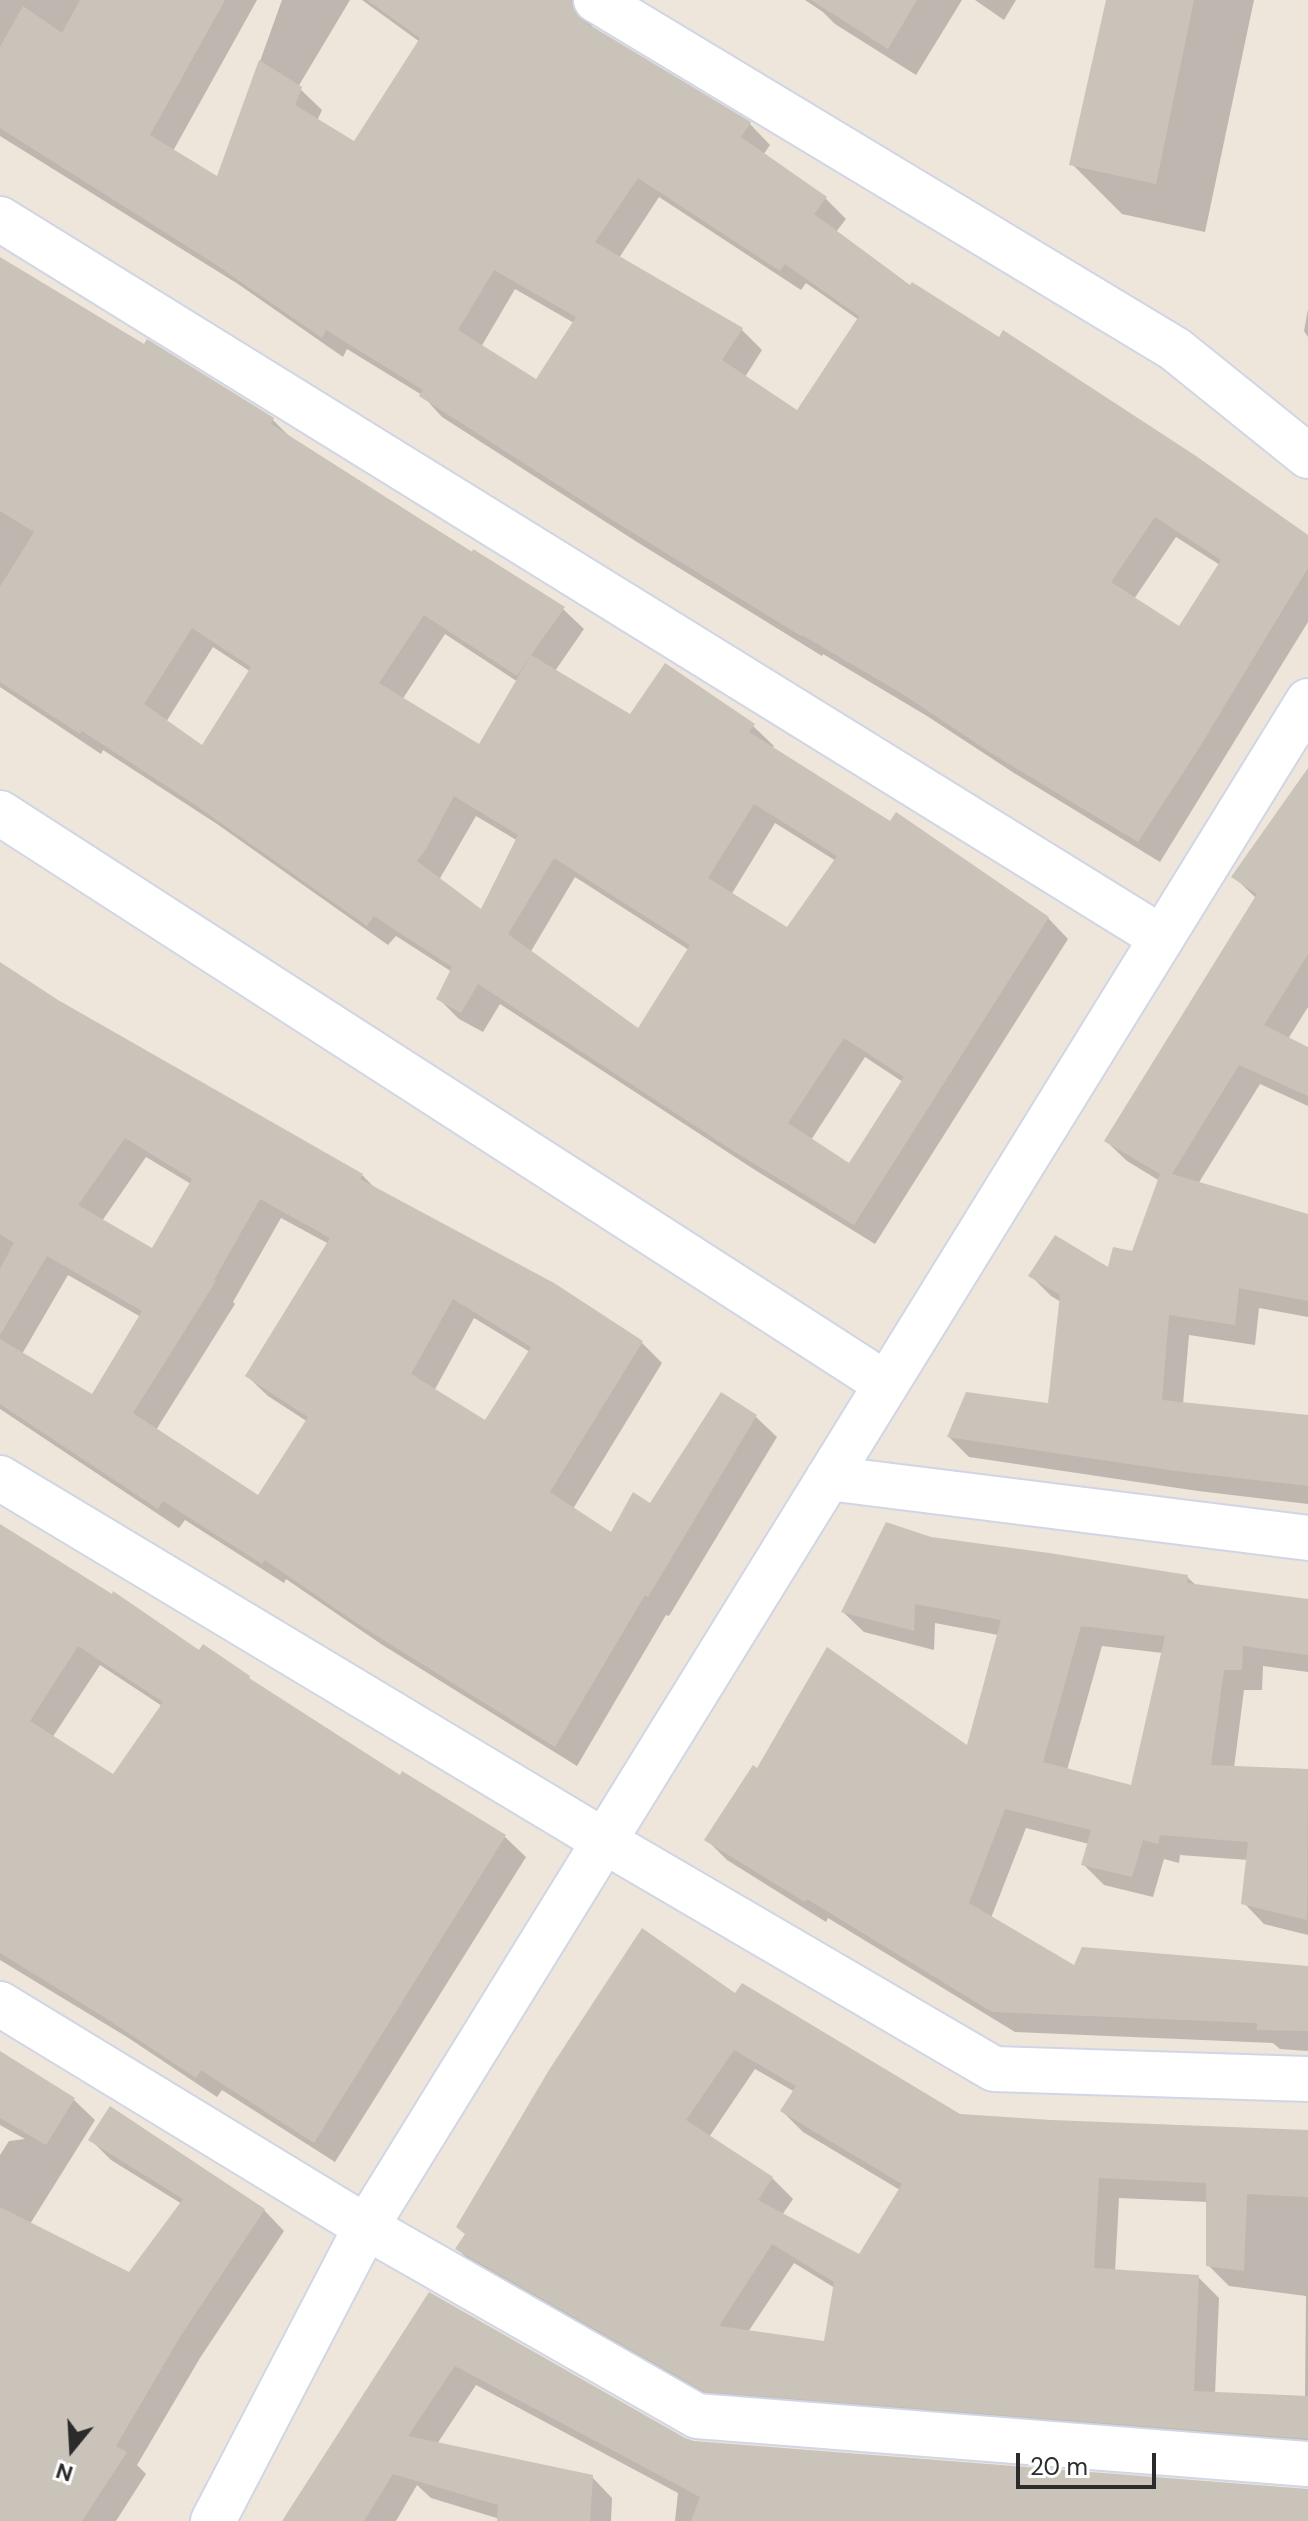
<!DOCTYPE html>
<html>
<head>
<meta charset="utf-8">
<style>
	body { margin:0 }
	#map { position:relative; width:1308px; height:2521px; overflow:hidden; background:#eee5db; font-family:"DM Sans",sans-serif }
	canvas { display:block }
	.north { position:absolute; left:32px; top:2409px; width:80px; height:80px; -webkit-text-stroke:6px #fff; paint-order:stroke; rotate:198deg; font-size:22px; font-weight:700; line-height:32px; text-align:center; color:#2b2b2b }
	.north::after { content:''; display:block; margin:auto; width:28px; height:36px; background:#2b2b2b; clip-path:polygon(50% 0,100% 100%,50% 72%,0 100%) }
	.scale { position:absolute; left:1016px; top:2453px; width:140px; height:36px; box-sizing:border-box; border:4px solid #2b2b2b; border-top:0; padding-left:10px; font-size:24px; line-height:28px; white-space:nowrap; color:#2b2b2b; -webkit-text-stroke:6px #fff; paint-order:stroke }
</style>
</head>
<body>
<div id="map">
<canvas width="1308" height="2521"></canvas>
<div class="north">N</div>
<div class="scale">20 m</div>
</div>
<script>
const context = document.querySelector('canvas').getContext('2d');
context.lineJoin = 'round';
function fillPath(path, color) { context.fillStyle = color; context.fill(path, 'evenodd'); }
const poly = rows => new Path2D(rows.map(r => 'M' + r).join(''));
function trace(path, color, width, dash) { context.strokeStyle = color; context.lineWidth = width; context.lineCap = dash ? 'butt' : 'round'; context.setLineDash(dash || []); context.stroke(path); }
const shadow = poly([
	[0,0,257,0,173,151,218,178,282,0,350,0,298,87,322,110,317,121,355,144,420,42,362,0,577,0,591,22,593,30,750,124,770,145,763,155,825,198,846,219,836,232,910,288,1308,538,1308,622,1160,862,1014,773,927,716,823,654,822,656,637,542,442,417,422,395,347,349,343,357,238,284,0,136],
	[659,197,801,290,806,283,859,320,798,413,745,377,762,350,742,330,619,258],
	[515,289,574,323,537,381,481,347],
	[1176,537,1220,565,1180,629,1134,599],
	[805,0,962,0,916,75,835,24,823,12],
	[975,0,1016,0,1004,20],
	[1108,0,1254,0,1205,232,1122,214,1072,164],
	[1308,309,1308,337,1304,331],
	[0,330,145,347,148,342,273,420,293,440,563,609,584,629,555,671,630,717,753,726,774,746,772,749,1048,918,1068,939,875,1244,755,1170,500,1004,483,1032,459,1019,439,999,452,972,396,936,388,945,217,824,103,750,101,754,0,687],
	[445,634,518,682,480,747,402,700],
	[213,647,251,672,203,747,166,722],
	[476,816,518,841,482,912,439,880],
	[775,823,836,861,788,930,731,895],
	[575,877,689,950,639,1031,530,953],
	[865,1057,903,1082,849,1166,811,1140],
	[1308,772,1308,1007,1288,1039,1308,1049,1308,1106,1260,1084,1198,1184,1308,1216,1308,1317,1259,1308,1255,1345,1189,1335,1183,1404,1308,1417,1308,1504,1198,1491,969,1457,949,1437,1050,1405,1061,1302,1051,1296,1031,1276,1109,1270,1134,1254,1160,1181,1127,1161,1106,1141,1257,899,1234,877],
	[0,965,57,1002,362,1175,378,1191,642,1343,662,1363,573,1509,611,1535,650,1506,722,1394,756,1417,777,1437,669,1616,666,1615,577,1766,381,1644,286,1579,284,1583,185,1520,179,1528,0,1409],
	[146,1157,191,1184,153,1251,102,1221],
	[281,1218,329,1244,247,1376,268,1396,308,1422,259,1497,156,1430,235,1304,233,1302],
	[68,1275,141,1317,93,1397,22,1354],
	[474,1318,530,1352,486,1423,434,1391],
	[0,1532,199,1652,249,1678,256,1685,400,1778,403,1774,505,1837,526,1857,335,2162,222,2090,217,2097,127,2037,0,1960],
	[100,1665,162,1706,114,1777,52,1738],
	[930,1539,1187,1577,1197,1586,1308,1601,1308,1672,1263,1666,1262,1690,1244,1690,1234,1768,1308,1771,1308,1935,1264,1924,1244,1903,1248,1860,1180,1855,1179,1863,1164,1859,1153,1897,1104,1885,1083,1864,1089,1844,1026,1828,991,1918,1075,1968,1308,1968,1308,2051,1280,2049,1273,2043,1015,2032,828,1918,826,1922,727,1860,707,1840,758,1770,968,1748,998,1635,935,1623,934,1650,864,1632,843,1612],
	[1102,1646,1163,1653,1132,1788,1067,1770],
	[736,1996,960,2116,1308,2134,1308,2457,727,2411,478,2270,458,2249],
	[755,2069,795,2092,782,2111,803,2132,900,2190,859,2256,782,2215,793,2199,772,2178,709,2137],
	[1119,2198,1208,2202,1208,2265,1229,2286,1306,2296,1305,2398,1215,2394,1219,2298,1198,2277,1115,2271],
	[794,2263,835,2288,826,2344,748,2332],
	[0,2052,74,2100,95,2120,30,2224,130,2275,182,2204,111,2160,91,2140,264,2210,284,2231,200,2358,137,2465,146,2474,116,2521,0,2521,0,2155,9,2141,25,2139,0,2125],
	[429,2294,684,2440,735,2521,675,2521,678,2493,476,2385,437,2444,592,2477,612,2498,611,2521,499,2521,500,2519,431,2498,417,2485,396,2521,284,2521]
]);
const building = poly([
	[80,0,225,0,150,135,217,176,259,60,302,87,295,105,354,141,420,38,367,0,571,0,575,13,583,21,751,122,741,137,827,197,814,214,910,285,912,282,999,337,1003,330,1196,456,1308,535,1308,568,1199,748,1138,842,991,753,904,695,802,635,801,636,614,521,419,396,423,390,326,330,322,338,215,264,0,128,0,47,23,6,62,33],
	[638,178,780,271,785,264,859,316,797,410,722,360,743,328,595,242],
	[494,270,576,317,536,379,458,330],
	[1155,517,1221,560,1179,626,1111,582],
	[811,0,917,0,888,49],
	[1106,0,1194,0,1156,184,1069,165],
	[0,257,144,344,147,339,274,418,271,424,472,552,473,549,565,607,531,655,630,714,665,663,755,724,749,732,890,821,896,812,1049,917,854,1225,732,1150,478,984,461,1013,436,999,452,967,374,916,367,926,194,804,82,731,80,734,0,682,0,587,34,532,0,511],
	[424,615,517,676,531,655,479,744,379,683],
	[192,628,251,667,202,745,144,704],
	[454,796,518,835,481,909,417,861,426,849],
	[754,804,837,856,787,927,708,878],
	[554,858,690,945,638,1028,508,934],
	[844,1038,904,1077,849,1163,788,1123],
	[1308,768,1308,954,1264,1025,1308,1047,1308,1096,1239,1065,1172,1174,1308,1214,1308,1301,1239,1288,1235,1325,1169,1315,1162,1400,1308,1415,1308,1486,1176,1471,947,1437,966,1392,1048,1403,1060,1295,1028,1276,1055,1235,1108,1267,1113,1247,1132,1251,1160,1174,1104,1141,1257,894,1231,877],
	[0,962,58,1000,363,1174,360,1179,554,1283,643,1341,550,1492,611,1532,633,1492,650,1503,721,1392,757,1415,648,1597,645,1595,555,1747,358,1624,265,1560,262,1564,163,1501,158,1509,0,1404,0,1339,92,1394,142,1311,47,1256,0,1335,0,1269,14,1243,0,1234],
	[125,1138,192,1179,152,1248,78,1205],
	[260,1199,330,1238,245,1376,308,1417,258,1495,133,1413,216,1281,214,1280],
	[453,1299,531,1347,485,1420,411,1374],
	[886,1522,931,1537,1049,1553,1188,1575,1187,1583,1308,1599,1308,1655,1243,1646,1242,1670,1224,1670,1211,1765,1308,1769,1307,1920,1241,1904,1248,1842,1160,1835,1158,1844,1143,1840,1132,1877,1081,1865,1091,1830,1005,1809,969,1903,1074,1965,1082,1947,1308,1966,1308,2031,1257,2030,1257,2023,992,2012,807,1899,805,1902,704,1840,753,1765,757,1768,827,1647,967,1745,1001,1620,915,1604,914,1631,841,1612],
	[1081,1626,1165,1636,1131,1785,1043,1762],
	[0,1524,112,1594,113,1591,199,1650,203,1644,250,1676,249,1678,400,1775,402,1771,506,1835,314,2143,201,2070,196,2078,104,2017,0,1953],
	[78,1646,163,1702,113,1774,30,1721],
	[642,1928,735,1993,742,1983,960,2114,1051,2120,1308,2130,1308,2197,1247,2194,1244,2271,1206,2266,1206,2183,1099,2178,1094,2268,1199,2275,1194,2391,1308,2396,1308,2439,705,2392,455,2249,465,2234,456,2227,549,2070],
	[734,2050,796,2086,780,2111,902,2184,859,2254,758,2200,773,2177,686,2120],
	[772,2244,834,2282,824,2341,719,2326],
	[0,2051,75,2098,46,2145,0,2118],
	[110,2106,265,2209,180,2337,116,2446,127,2452,82,2521,0,2521,0,2207,129,2272,183,2199,88,2140],
	[429,2292,685,2438,694,2441,1308,2489,1308,2521,691,2521,700,2497,455,2366,408,2436,593,2475,590,2521,497,2521,498,2505,393,2474,364,2521,282,2521]
]);
const minor = poly([
	[596,0,1175,349,1308,456],
	[0,219,1162,938],
	[0,813,886,1384],
	[0,1478,604,1841,994,2069,1308,2079],
	[828,1478,1308,1538],
	[0,2004,366,2227,697,2416,1308,2464],
	[213,2521,366,2227,1308,701]
]);
fillPath(shadow, '#0003');
fillPath(building, '#c9c3ba');
trace(minor, '#d0d6e5', 48);
trace(minor, '#fff', 44);
</script>
</body>
</html>
